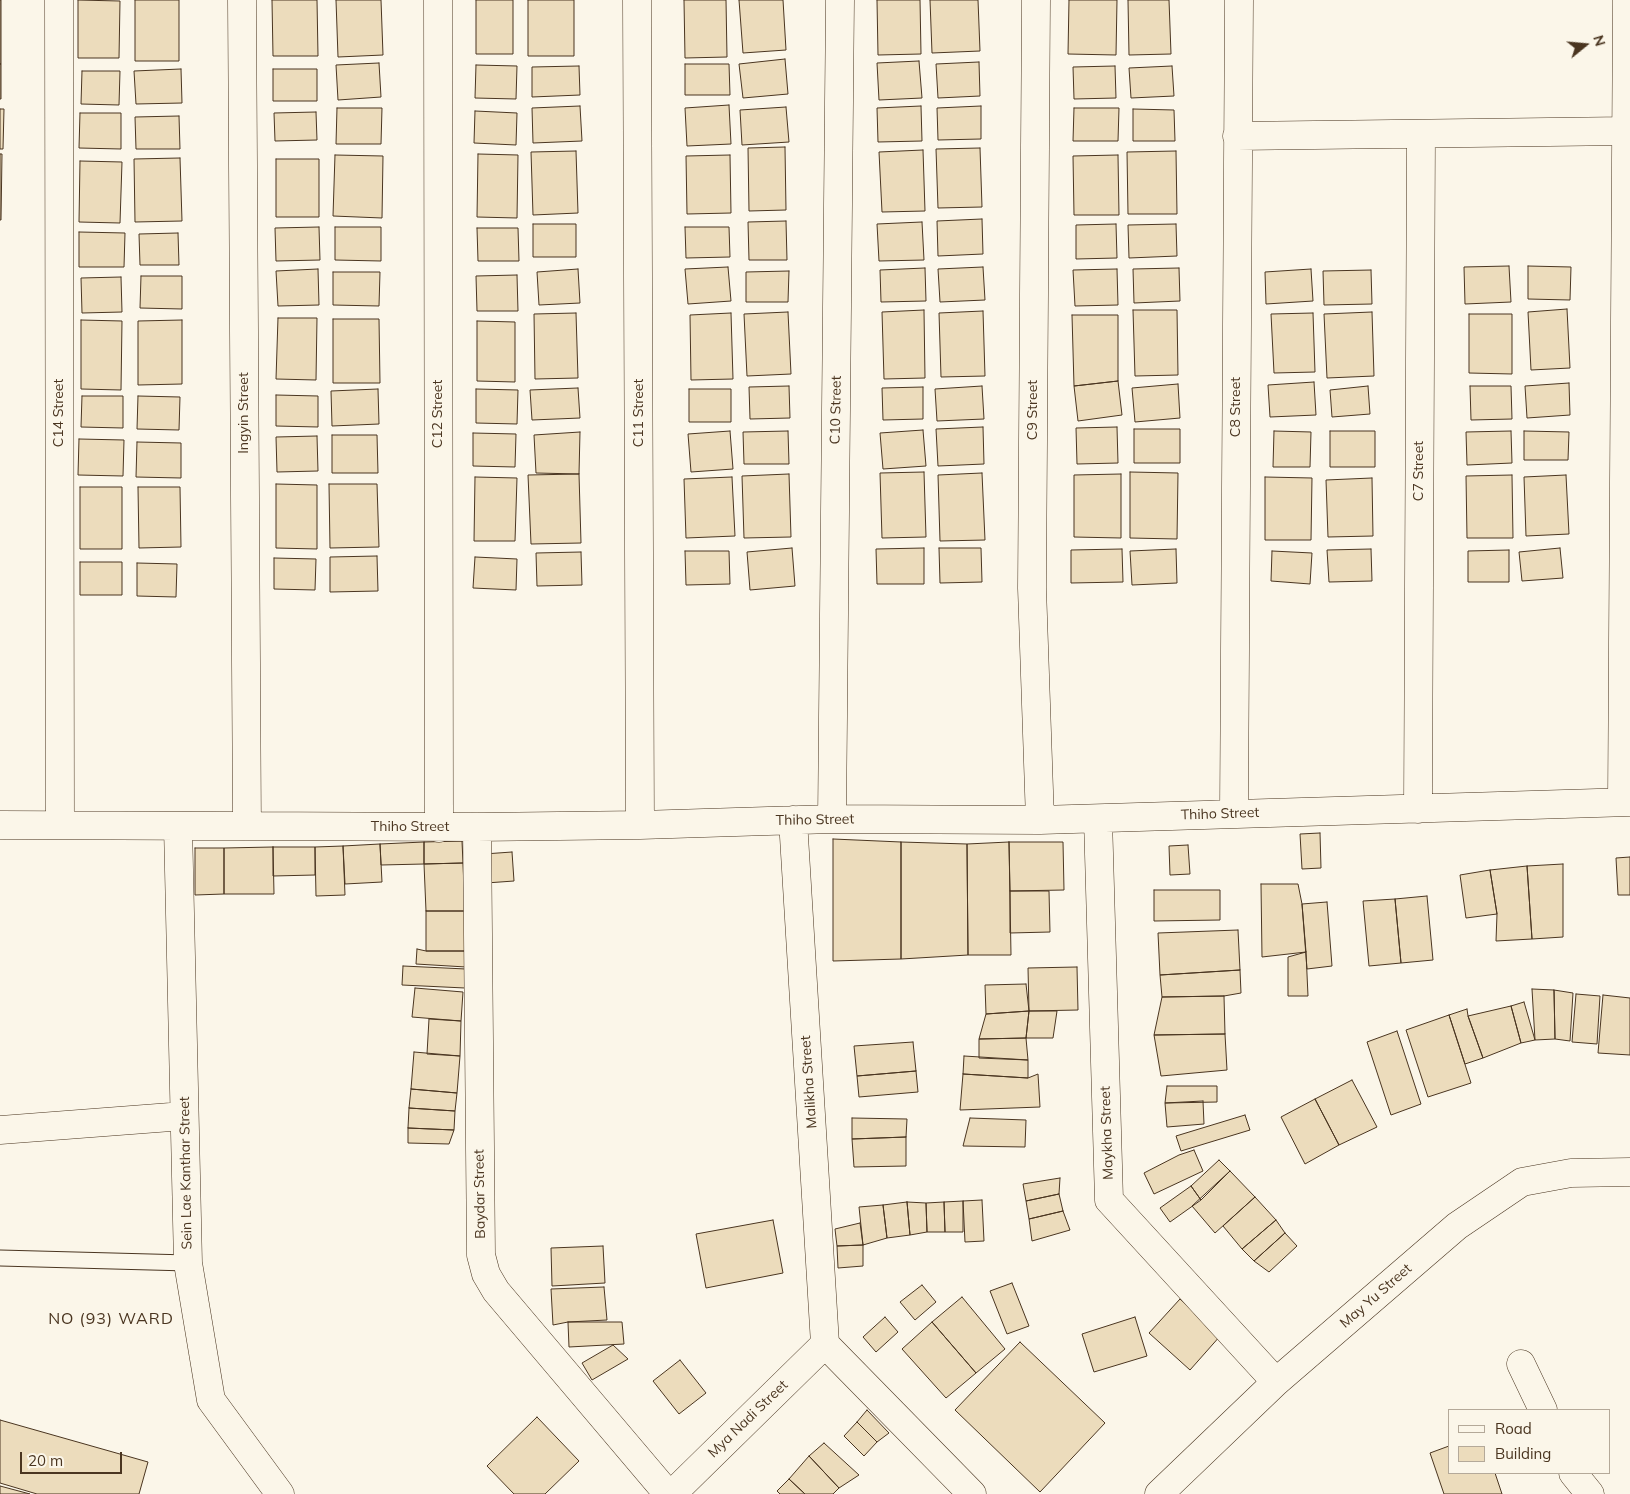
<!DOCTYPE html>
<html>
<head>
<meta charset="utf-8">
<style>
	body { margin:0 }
	#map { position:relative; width:1630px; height:1494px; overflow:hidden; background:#fbf6e9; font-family:Mulish,sans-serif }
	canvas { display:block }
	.legend { position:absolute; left:1448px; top:1409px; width:162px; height:65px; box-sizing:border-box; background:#fbf6e9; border:1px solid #b4a999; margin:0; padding:6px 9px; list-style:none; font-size:15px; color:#4a3520 }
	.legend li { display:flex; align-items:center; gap:10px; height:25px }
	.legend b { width:25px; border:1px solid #b4a999 }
	.north { position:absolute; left:1560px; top:20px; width:50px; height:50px; -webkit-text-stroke:4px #fbf6e9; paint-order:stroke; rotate:73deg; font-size:14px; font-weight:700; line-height:20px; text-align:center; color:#4a3520 }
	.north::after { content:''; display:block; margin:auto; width:18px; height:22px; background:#4a3520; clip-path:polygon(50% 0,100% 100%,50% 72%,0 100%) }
	.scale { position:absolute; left:20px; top:1452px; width:102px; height:22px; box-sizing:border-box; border:2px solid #4a3520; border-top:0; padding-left:6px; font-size:15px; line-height:18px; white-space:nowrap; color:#4a3520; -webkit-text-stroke:4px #fbf6e9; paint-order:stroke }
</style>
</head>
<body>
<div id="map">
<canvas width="1630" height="1494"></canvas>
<ul class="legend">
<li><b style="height:6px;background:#fbf6e9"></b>Road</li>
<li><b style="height:14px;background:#ecdcbc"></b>Building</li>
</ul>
<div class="north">N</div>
<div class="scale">20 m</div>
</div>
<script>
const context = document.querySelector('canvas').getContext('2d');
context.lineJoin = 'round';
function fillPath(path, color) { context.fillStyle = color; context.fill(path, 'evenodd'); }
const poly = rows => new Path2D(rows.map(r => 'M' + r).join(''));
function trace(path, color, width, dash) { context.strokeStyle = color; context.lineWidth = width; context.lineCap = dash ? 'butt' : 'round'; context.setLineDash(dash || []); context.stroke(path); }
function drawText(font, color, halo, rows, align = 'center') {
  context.font = font + ' Mulish,sans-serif'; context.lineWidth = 4; context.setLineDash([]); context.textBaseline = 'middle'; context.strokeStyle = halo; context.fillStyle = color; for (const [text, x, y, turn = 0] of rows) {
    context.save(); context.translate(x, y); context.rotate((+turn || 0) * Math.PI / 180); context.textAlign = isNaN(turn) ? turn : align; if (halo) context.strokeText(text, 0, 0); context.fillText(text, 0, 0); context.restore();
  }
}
const building = poly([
	[0,0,1,0,1,64,0,64,0,0],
	[78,0,120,1,119,58,78,58,78,0],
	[135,0,179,0,179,61,135,61,135,0],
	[272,0,317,0,318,56,273,56,272,0],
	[336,0,381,0,383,55,338,57,336,0],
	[476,0,513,0,513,54,476,54,476,0],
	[528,0,574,0,574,56,528,56,528,0],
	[684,0,726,0,727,57,685,58,684,0],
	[739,0,783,0,786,50,743,53,739,0],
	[877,0,920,0,921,54,878,55,877,0],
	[930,0,978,0,980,51,932,53,930,0],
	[1069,0,1117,0,1116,55,1068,54,1069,0],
	[1128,0,1169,0,1171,54,1129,55,1128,0],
	[785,59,788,94,743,98,739,64,785,59],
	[919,61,922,98,879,100,877,63,919,61],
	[979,62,980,96,938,98,936,64,979,62],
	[379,63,381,97,338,100,336,65,379,63],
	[0,64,1,64,1,99,0,99,0,64],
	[685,64,729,64,730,95,685,95,685,64],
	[476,65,517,66,516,99,475,98,476,65],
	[579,66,580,95,532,97,532,67,579,66],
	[1115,66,1116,98,1074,99,1073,67,1115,66],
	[1172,66,1174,96,1131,98,1129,68,1172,66],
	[181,69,182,103,136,104,134,71,181,69],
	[273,69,317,69,317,101,273,101,273,69],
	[82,71,120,71,119,105,81,104,82,71],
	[729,105,731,144,687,146,685,108,729,105],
	[580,106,582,141,533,143,532,108,580,106],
	[921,106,922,141,878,142,877,108,921,106],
	[981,106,981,139,938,140,937,108,981,106],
	[786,107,789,142,742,145,740,110,786,107],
	[337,108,382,108,381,144,336,144,337,108],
	[1074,108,1119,108,1118,141,1073,141,1074,108],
	[0,109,4,109,3,149,0,149,0,109],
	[1133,109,1174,110,1175,141,1133,141,1133,109],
	[475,111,517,113,516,145,474,143,475,111],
	[316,112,317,140,275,141,274,113,316,112],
	[80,113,121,113,121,149,79,148,80,113],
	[179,116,180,149,136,149,135,117,179,116],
	[785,147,786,210,749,211,748,148,785,147],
	[980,148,982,207,938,208,936,149,980,148],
	[923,150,925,211,882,212,879,152,923,150],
	[576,151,578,213,533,215,531,152,576,151],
	[1176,151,1177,214,1128,214,1127,152,1176,151],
	[0,154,2,154,1,220,0,220,0,154],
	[478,154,518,155,517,218,477,217,478,154],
	[335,155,383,156,382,218,333,216,335,155],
	[730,155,731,213,687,214,686,156,730,155],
	[1118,155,1119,215,1074,215,1073,156,1118,155],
	[180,158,182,221,135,222,134,159,180,158],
	[276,159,319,159,319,217,276,217,276,159],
	[80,161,122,162,120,223,79,222,80,161],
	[982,219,983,254,938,256,937,221,982,219],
	[786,221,787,260,749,260,748,222,786,221],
	[922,222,924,260,879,261,877,224,922,222],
	[533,224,576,224,576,257,533,257,533,224],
	[1116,224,1117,258,1076,259,1076,225,1116,224],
	[1176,224,1177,256,1129,258,1128,225,1176,224],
	[319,227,320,260,276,261,275,228,319,227],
	[335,227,381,227,381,261,335,260,335,227],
	[685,227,729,227,730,257,686,258,685,227],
	[477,228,518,228,519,261,478,261,477,228],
	[79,232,125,233,124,267,79,267,79,232],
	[178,233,179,265,140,265,139,234,178,233],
	[1509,266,1511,302,1465,304,1464,267,1509,266],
	[1528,266,1571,267,1570,300,1528,299,1528,266],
	[728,267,731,301,688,304,685,269,728,267],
	[983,267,985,300,940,302,938,269,983,267],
	[925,268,926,301,881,302,880,270,925,268],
	[1179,268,1180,301,1134,303,1133,269,1179,268],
	[318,269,319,305,278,306,276,271,318,269],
	[578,269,580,303,539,305,537,272,578,269],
	[1117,269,1118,305,1075,306,1073,270,1117,269],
	[1311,269,1313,301,1266,304,1265,272,1311,269],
	[1371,270,1372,304,1324,305,1323,271,1371,270],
	[789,271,788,302,746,302,746,272,789,271],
	[333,272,380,272,379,306,333,305,333,272],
	[517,275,518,311,477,311,476,276,517,275],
	[141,276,182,276,182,309,140,308,141,276],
	[121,277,122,312,82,313,81,278,121,277],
	[1567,309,1570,368,1531,370,1528,312,1567,309],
	[924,310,925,378,884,379,882,312,924,310],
	[1133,310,1177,310,1178,375,1135,376,1133,310],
	[983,311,985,376,941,377,939,313,983,311],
	[788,312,791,374,747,376,744,314,788,312],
	[1372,312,1374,376,1327,378,1324,314,1372,312],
	[576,313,578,378,535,379,534,314,576,313],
	[731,313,733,379,691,380,690,315,731,313],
	[1313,313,1315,372,1274,373,1271,314,1313,313],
	[1469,314,1512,314,1512,374,1469,373,1469,314],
	[1072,315,1118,315,1118,381,1074,386,1072,315],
	[278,318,317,318,316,380,276,379,278,318],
	[333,319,379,319,380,383,333,383,333,319],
	[81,320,122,321,121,390,81,389,81,320],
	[182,320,182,384,138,385,138,321,182,320],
	[477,321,515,322,515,382,477,381,477,321],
	[1118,381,1122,415,1078,421,1074,386,1118,381],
	[1314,382,1316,415,1270,417,1268,385,1314,382],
	[1569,383,1570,415,1527,418,1525,386,1569,383],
	[1178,384,1180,418,1135,422,1132,388,1178,384],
	[789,386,790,418,750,419,749,387,789,386],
	[982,386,984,419,937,421,935,389,982,386],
	[1368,386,1370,414,1332,417,1330,390,1368,386],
	[1470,386,1511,386,1512,419,1471,420,1470,386],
	[923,387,923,419,883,420,882,388,923,387],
	[578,388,580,418,532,420,530,390,578,388],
	[378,389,379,424,332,426,331,391,378,389],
	[476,389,518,390,517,424,476,423,476,389],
	[689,389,731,389,731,422,689,422,689,389],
	[276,395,318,396,318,427,276,426,276,395],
	[82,396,123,396,123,428,81,427,82,396],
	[138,396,180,397,179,430,137,429,138,396],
	[983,427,984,464,938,466,936,429,983,427],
	[1117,427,1118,463,1077,464,1076,428,1117,427],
	[1134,429,1180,429,1180,463,1134,463,1134,429],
	[923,430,926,466,883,469,880,433,923,430],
	[730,431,733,469,691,472,688,434,730,431],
	[788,431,789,464,744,464,743,432,788,431],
	[1274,431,1311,432,1310,467,1273,467,1274,431],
	[1330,431,1375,431,1375,467,1330,467,1330,431],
	[1511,431,1512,463,1467,465,1466,432,1511,431],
	[1524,431,1569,432,1568,460,1524,460,1524,431],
	[580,432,579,474,536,473,534,435,580,432],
	[473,433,516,434,515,467,473,466,473,433],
	[332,435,377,435,378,473,332,473,332,435],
	[317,436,318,471,277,472,276,437,317,436],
	[79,439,124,440,123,476,78,475,79,439],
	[137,442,181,443,181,478,136,477,137,442],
	[924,472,926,537,882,538,880,473,924,472],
	[1130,472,1178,473,1177,539,1130,538,1130,472],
	[982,473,985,540,940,541,938,475,982,473],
	[579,474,581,543,531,544,528,475,579,474],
	[789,474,791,537,744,538,742,476,789,474],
	[1121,474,1121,538,1074,537,1074,475,1121,474],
	[1512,475,1513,538,1467,538,1466,476,1512,475],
	[1566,475,1569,534,1526,536,1524,477,1566,475],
	[475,477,517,478,515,541,474,541,475,477],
	[732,477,735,536,686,538,684,479,732,477],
	[1265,477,1312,478,1311,540,1265,540,1265,477],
	[1372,478,1373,536,1328,537,1326,480,1372,478],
	[276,484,317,485,317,549,276,548,276,484],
	[329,484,377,484,379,547,330,548,329,484],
	[80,487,122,487,122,549,80,549,80,487],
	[138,487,180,487,181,547,139,548,138,487],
	[792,548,795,586,750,590,747,552,792,548],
	[924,548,924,584,877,584,876,549,924,548],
	[939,548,981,548,982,582,940,583,939,548],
	[1560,548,1563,578,1522,581,1519,552,1560,548],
	[1122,549,1123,582,1071,583,1071,550,1122,549],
	[1176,549,1177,583,1132,585,1130,551,1176,549],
	[1371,549,1372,581,1329,582,1327,550,1371,549],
	[1509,550,1509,582,1468,582,1468,551,1509,550],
	[685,551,729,551,730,584,686,585,685,551],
	[1272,551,1312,553,1310,584,1271,581,1272,551],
	[581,552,582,585,537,586,536,553,581,552],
	[377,556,378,591,330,592,330,557,377,556],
	[475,557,517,559,516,590,473,588,475,557],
	[274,558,316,559,315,590,274,589,274,558],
	[80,562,122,562,122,595,80,595,80,562],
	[137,563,177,564,176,597,137,596,137,563],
	[1320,833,1321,868,1302,869,1300,834,1320,833],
	[833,839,901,842,901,959,833,961,833,839],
	[462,841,463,863,424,864,424,842,462,841],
	[424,842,424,864,381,865,380,844,424,842],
	[901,842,967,844,968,955,901,959,901,842],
	[1009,842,1011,955,968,955,967,844,1009,842],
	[1009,842,1063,842,1064,890,1010,891,1009,842],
	[380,844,382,882,345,884,343,846,380,844],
	[1188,845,1190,874,1170,875,1169,846,1188,845],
	[343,846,345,895,316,896,315,847,343,846],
	[273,847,274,894,224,894,224,848,273,847],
	[273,847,315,847,315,875,273,876,273,847],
	[195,848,224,848,224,894,195,895,195,848],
	[512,852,514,881,486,883,484,854,512,852],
	[1630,857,1630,895,1618,895,1616,858,1630,857],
	[463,863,465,911,426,911,424,864,463,863],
	[1563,864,1563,937,1532,939,1527,866,1563,864],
	[1527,866,1532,939,1496,941,1497,914,1490,870,1527,866],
	[1490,870,1497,914,1466,918,1460,875,1490,870],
	[1261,884,1298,884,1302,904,1306,952,1262,957,1261,884],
	[1154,890,1220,890,1220,920,1154,921,1154,890],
	[1010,891,1049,891,1050,932,1010,933,1010,891],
	[1427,896,1433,960,1401,963,1395,899,1427,896],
	[1395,899,1401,963,1369,966,1363,901,1395,899],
	[1327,902,1332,966,1307,969,1302,904,1327,902],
	[426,911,465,911,465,951,426,951,426,911],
	[1238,930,1240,970,1160,975,1158,933,1238,930],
	[417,949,426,951,465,951,466,967,416,964,417,949],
	[1306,952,1308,996,1288,996,1288,957,1306,952],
	[403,966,466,969,465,988,402,985,403,966],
	[1077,967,1078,1010,1029,1011,1028,968,1077,967],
	[1240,970,1241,993,1224,996,1162,997,1160,975,1240,970],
	[1026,984,1029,1011,986,1014,985,985,1026,984],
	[415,988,463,992,461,1021,412,1017,415,988],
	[1532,989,1554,990,1555,1039,1535,1040,1532,989],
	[1554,990,1573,993,1570,1041,1555,1039,1554,990],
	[1576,994,1600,996,1597,1044,1572,1042,1576,994],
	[1603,995,1630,998,1630,1055,1598,1053,1603,995],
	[1224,996,1225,1034,1154,1035,1162,997,1224,996],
	[1524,1002,1535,1040,1521,1043,1511,1006,1524,1002],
	[1511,1006,1521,1043,1483,1058,1468,1016,1511,1006],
	[1467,1009,1468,1016,1483,1058,1465,1064,1449,1015,1467,1009],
	[1029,1011,1026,1038,979,1039,986,1014,1029,1011],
	[1029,1011,1057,1011,1053,1038,1026,1038,1029,1011],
	[1449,1015,1471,1083,1428,1097,1406,1030,1449,1015],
	[429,1019,461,1021,460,1056,427,1054,429,1019],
	[1397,1031,1421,1104,1391,1115,1367,1042,1397,1031],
	[1225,1034,1227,1070,1161,1076,1154,1035,1225,1034],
	[1026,1038,1028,1060,979,1058,979,1039,1026,1038],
	[913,1042,916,1071,857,1076,854,1046,913,1042],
	[414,1052,460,1056,457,1093,411,1089,414,1052],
	[964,1056,1028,1060,1028,1078,963,1074,964,1056],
	[916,1071,918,1092,859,1097,857,1076,916,1071],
	[963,1074,1028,1078,1038,1074,1040,1107,960,1110,963,1074],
	[1352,1080,1377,1127,1339,1145,1315,1099,1352,1080],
	[1167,1086,1217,1086,1217,1102,1165,1103,1167,1086],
	[411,1089,457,1093,455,1111,409,1108,411,1089],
	[1315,1099,1339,1145,1305,1164,1281,1117,1315,1099],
	[1203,1101,1204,1124,1167,1127,1165,1103,1203,1101],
	[409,1108,455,1111,454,1130,408,1128,409,1108],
	[1245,1115,1250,1130,1181,1151,1176,1136,1245,1115],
	[852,1118,907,1119,906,1137,852,1139,852,1118],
	[970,1118,1026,1120,1025,1147,963,1146,970,1118],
	[408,1128,454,1130,449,1144,408,1143,408,1128],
	[906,1137,906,1166,854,1167,852,1139,906,1137],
	[1194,1150,1203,1171,1154,1194,1144,1173,1179,1155,1194,1150],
	[1219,1160,1230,1171,1201,1200,1191,1186,1219,1160],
	[1230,1171,1255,1197,1215,1233,1192,1206,1230,1171],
	[1060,1178,1059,1194,1026,1201,1023,1184,1060,1178],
	[1191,1186,1201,1200,1170,1222,1160,1208,1191,1186],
	[1059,1194,1063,1211,1029,1219,1026,1201,1059,1194],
	[1255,1197,1276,1220,1242,1249,1223,1226,1255,1197],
	[982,1200,984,1241,965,1242,963,1201,982,1200],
	[963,1201,963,1232,945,1232,944,1202,963,1201],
	[907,1202,910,1235,887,1238,883,1205,907,1202],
	[907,1202,926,1203,927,1232,910,1235,907,1202],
	[944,1202,945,1232,927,1232,926,1203,944,1202],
	[883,1205,887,1238,863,1245,859,1207,883,1205],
	[1063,1211,1070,1230,1032,1241,1029,1219,1063,1211],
	[773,1220,783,1273,706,1288,696,1234,773,1220],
	[1276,1220,1285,1233,1254,1261,1242,1249,1276,1220],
	[860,1223,863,1245,837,1246,835,1229,860,1223],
	[1285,1233,1297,1246,1269,1272,1254,1261,1285,1233],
	[863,1245,863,1266,838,1268,837,1246,863,1245],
	[603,1246,605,1283,552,1286,551,1248,603,1246],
	[1012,1283,1029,1326,1007,1334,990,1291,1012,1283],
	[922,1285,936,1302,915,1320,900,1302,922,1285],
	[604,1287,607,1320,568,1322,553,1325,551,1289,604,1287],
	[962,1297,1005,1349,976,1373,932,1322,962,1297],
	[1180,1299,1221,1335,1190,1370,1149,1333,1180,1299],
	[885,1317,898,1332,876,1352,863,1337,885,1317],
	[1135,1317,1147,1356,1094,1372,1082,1334,1135,1317],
	[568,1322,622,1322,624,1344,569,1347,568,1322],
	[932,1322,976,1373,946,1398,902,1349,932,1322],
	[1020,1342,1105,1423,1040,1492,955,1410,1020,1342],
	[613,1345,628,1359,592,1380,582,1363,613,1345],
	[680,1360,706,1393,679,1414,653,1381,680,1360],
	[867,1410,889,1433,877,1442,857,1422,867,1410],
	[537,1417,579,1461,545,1494,514,1494,487,1466,537,1417],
	[0,1420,148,1462,139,1494,37,1494,0,1483,0,1420],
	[857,1422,877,1442,864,1456,844,1436,857,1422],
	[824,1443,859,1475,839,1488,809,1456,824,1443],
	[1449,1446,1449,1473,1495,1473,1502,1494,1444,1494,1430,1453,1449,1446],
	[809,1456,839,1488,833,1494,805,1494,789,1479,809,1456],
	[789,1479,805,1494,780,1494,777,1491,789,1479],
	[0,1486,30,1494,0,1494,0,1486]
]);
const lane = poly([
	[0,1258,188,1263]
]);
const street = poly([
	[59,0,60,825],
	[242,0,247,826],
	[438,0,439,828],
	[637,0,640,825],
	[1036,0,1032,588,1040,820],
	[1237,136,1626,131],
	[1622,802,1627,0],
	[1418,809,1421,134],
	[1234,813,1239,0],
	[832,819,840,0],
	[1098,819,1109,1200,1276,1382],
	[793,820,825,1344],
	[0,825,477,827,640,825,832,819,1040,820,1630,802],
	[178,826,188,1263,211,1400,280,1494],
	[477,827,481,1255,486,1274,496,1291,668,1494],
	[0,1130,184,1116],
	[825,1344,972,1494],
	[1521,1364,1543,1410],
	[1573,1473,1590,1494],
	[672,1494,825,1344],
	[1159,1494,1276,1382,1457,1226,1522,1182,1571,1173,1630,1172]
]);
const streetNames = [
	["C8 Street",1236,407,-90],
	["C10 Street",836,410,-89],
	["C9 Street",1033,410,-90],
	["C14 Street",59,413,-90],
	["Ingyin Street",244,413,-90],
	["C11 Street",639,413,-90],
	["C12 Street",438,414,-90],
	["C7 Street",1419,471,-90],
	["Thiho Street",1220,814,-2],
	["Thiho Street",815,820,-1],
	["Thiho Street",410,827],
	["Malikha Street",809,1082,-94],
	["Maykha Street",1107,1133,-92],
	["Sein Lae Kanthar Street",186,1173,-91],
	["Baydar Street",480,1194,-91],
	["May Yu Street",1376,1296,-41],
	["Mya Nadi Street",748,1419,-44]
];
const quarterNames = [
	["NO (93) WARD",111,1319]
];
fillPath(building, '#ecdcbc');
trace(building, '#4a3520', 1);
trace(lane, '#4a3520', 17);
trace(street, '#4a3520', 29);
trace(lane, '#fbf6e9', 15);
trace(street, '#fbf6e9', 28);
drawText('14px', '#4a3520', '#fbf6e9', streetNames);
context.letterSpacing = '1px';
drawText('16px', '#4a3520', '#fbf6e9', quarterNames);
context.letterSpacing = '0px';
</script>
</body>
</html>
